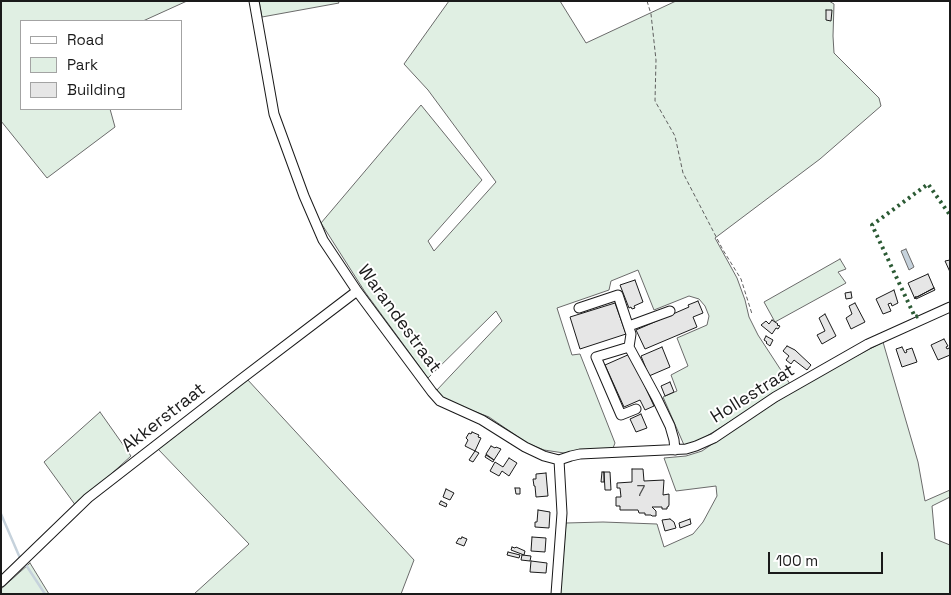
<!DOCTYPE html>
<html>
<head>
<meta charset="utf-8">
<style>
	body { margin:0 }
	#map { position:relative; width:951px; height:595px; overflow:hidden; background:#fff; font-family:"Space Grotesk",sans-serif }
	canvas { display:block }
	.frame { position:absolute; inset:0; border:2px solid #1a1a1a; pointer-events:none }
	.legend { position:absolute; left:20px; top:20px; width:162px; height:90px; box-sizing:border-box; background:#fff; border:1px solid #a3a3a3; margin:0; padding:6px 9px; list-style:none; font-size:15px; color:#1a1a1a }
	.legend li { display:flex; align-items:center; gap:10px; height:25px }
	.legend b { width:25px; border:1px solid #a3a3a3 }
	.scale { position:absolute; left:768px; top:552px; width:115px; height:22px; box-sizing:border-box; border:2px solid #1a1a1a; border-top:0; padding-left:6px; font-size:15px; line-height:18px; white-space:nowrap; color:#1a1a1a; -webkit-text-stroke:4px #fff; paint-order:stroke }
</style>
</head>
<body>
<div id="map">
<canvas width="951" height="595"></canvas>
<div class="frame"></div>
<ul class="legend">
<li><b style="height:6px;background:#fff"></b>Road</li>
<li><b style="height:14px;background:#e0efe3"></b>Park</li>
<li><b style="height:14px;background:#e6e6e6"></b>Building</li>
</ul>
<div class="scale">100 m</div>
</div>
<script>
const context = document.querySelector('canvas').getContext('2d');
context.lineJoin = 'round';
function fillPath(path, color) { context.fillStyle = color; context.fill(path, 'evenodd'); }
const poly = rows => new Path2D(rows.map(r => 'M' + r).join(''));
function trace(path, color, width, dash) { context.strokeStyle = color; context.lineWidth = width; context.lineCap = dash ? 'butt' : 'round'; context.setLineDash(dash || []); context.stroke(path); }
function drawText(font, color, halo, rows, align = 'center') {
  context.font = font + ' "Space Grotesk",sans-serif'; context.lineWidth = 4; context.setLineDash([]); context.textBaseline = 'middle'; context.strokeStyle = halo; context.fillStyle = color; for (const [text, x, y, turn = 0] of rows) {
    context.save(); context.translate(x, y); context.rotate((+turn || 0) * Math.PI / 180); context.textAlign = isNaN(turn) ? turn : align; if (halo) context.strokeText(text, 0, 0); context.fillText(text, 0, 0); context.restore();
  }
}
const green = poly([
	[1,1,187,1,143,21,21,21,21,109,110,109,115,127,47,178,1,121,1,1],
	[259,1,338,1,339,3,262,17,259,1],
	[449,1,560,1,586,43,676,1,829,1,834,4,833,36,834,53,879,98,881,106,820,159,715,238,737,278,745,300,749,317,758,335,790,384,699,441,684,445,663,397,677,391,671,375,688,366,677,338,707,325,709,316,705,306,699,299,689,296,654,310,638,270,611,281,609,290,557,308,572,355,580,354,615,443,613,448,564,453,544,450,527,443,489,417,445,400,436,391,502,321,496,311,428,378,365,292,321,223,421,105,482,180,428,241,434,251,496,182,428,90,404,64,449,1],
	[840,259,846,269,838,272,846,283,775,322,764,302,840,259],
	[883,342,918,462,925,501,950,490,950,497,932,506,935,539,950,545,950,594,560,594,566,523,603,522,657,524,664,547,693,534,703,522,717,496,716,486,676,491,664,458,686,456,702,451,756,414,824,373,883,342],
	[247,379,414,560,401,594,194,594,249,544,158,449,247,379],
	[100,412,131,456,76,506,44,462,100,412],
	[30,563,49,594,1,594,1,589,30,563]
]);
const water = poly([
	[906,249,914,267,909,270,901,251,906,249]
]);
const stream = poly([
	[1,514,20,558],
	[26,565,45,594]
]);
const building = poly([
	[826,10,832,10,831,21,826,20,826,10],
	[950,260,950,272,945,261,950,260],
	[928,274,934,288,917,297,915,297,915,299,908,283,928,274],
	[635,280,643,302,634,306,635,308,632,309,631,307,629,308,620,285,635,280],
	[934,288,935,290,916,299,915,297,917,297,934,288],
	[894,290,898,303,892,306,891,303,888,304,891,311,883,314,876,299,894,290],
	[851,292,852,298,846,299,845,293,851,292],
	[698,301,703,313,693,317,697,327,645,349,636,330,689,307,688,305,698,301],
	[615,303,626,334,580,349,570,317,615,303],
	[855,303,865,322,851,329,846,318,852,314,849,306,855,303],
	[825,314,836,336,822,344,817,335,825,331,819,318,825,314],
	[772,320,778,324,777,325,780,326,778,329,776,328,772,334,761,325,766,321,769,324,772,320],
	[766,336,773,340,770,346,766,343,767,342,764,340,766,336],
	[944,339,948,346,946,347,947,349,949,348,950,350,950,355,938,360,931,345,944,339],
	[787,346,795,350,811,365,807,370,794,360,791,364,786,360,789,356,783,351,787,346],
	[662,347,670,367,649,376,641,356,662,347],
	[902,347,905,353,907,352,906,350,912,348,917,362,902,367,896,349,902,347],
	[630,354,654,406,645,410,640,400,624,407,605,365,630,354],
	[670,382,674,392,665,396,661,386,670,382],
	[641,414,647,428,636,432,630,419,641,414],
	[472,432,479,435,478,437,481,438,475,451,465,446,468,440,466,438,469,433,471,434,472,432],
	[491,446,495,448,496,447,501,449,494,460,486,454,491,446],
	[475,451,479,453,473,462,469,460,475,451],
	[486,455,494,460,493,462,485,457,486,455],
	[509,458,517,463,509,476,502,471,499,476,490,471,495,462,503,467,509,458],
	[632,469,643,469,644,481,664,480,663,495,669,494,669,505,668,507,667,507,667,509,662,509,662,507,652,507,656,511,656,516,652,516,651,515,645,515,645,513,639,513,638,510,620,510,620,506,616,506,616,497,621,497,620,488,617,488,617,483,632,482,632,469],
	[602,472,604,472,604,482,601,482,602,472],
	[604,472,610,472,611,490,605,490,604,472],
	[546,473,548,496,536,497,535,486,534,486,533,479,536,479,536,474,546,473],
	[515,488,520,488,520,494,516,494,515,488],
	[446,489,454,493,450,500,443,497,446,489],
	[441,501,447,504,446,507,439,504,441,501],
	[538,510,550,512,549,528,535,527,535,522,537,522,538,510],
	[670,519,674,522,676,528,665,531,662,520,670,519],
	[690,519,691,524,680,528,679,523,690,519],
	[462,537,467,539,464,546,456,543,459,538,461,539,462,537],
	[532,537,546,538,545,552,531,551,532,537],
	[512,547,515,548,516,547,525,551,524,555,511,550,512,547],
	[508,552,520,555,519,558,507,555,508,552],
	[522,555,531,556,530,561,521,560,522,555],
	[531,561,547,563,546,573,530,572,531,561]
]);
const path = poly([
	[647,1,651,14,656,60,655,101,675,136,683,173,723,250,741,279,752,314]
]);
const minor = poly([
	[254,1,274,114,304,196,323,240,357,291,432,392,440,401,482,420,525,447,544,456,559,460],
	[579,308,618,295,631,334,629,347],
	[629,326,670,311],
	[636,409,621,415,596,357,629,347,656,397,670,426,674,440,675,450],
	[559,460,571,456,580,454,686,449,696,446,714,438,775,397,868,344,950,307],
	[1,582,88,498,240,380,357,291],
	[556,594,562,513,559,460]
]);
const hedge = poly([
	[918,316,915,317,872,225,928,184,950,215]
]);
const numberNames = [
	["7",641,492]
];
const streetNames = [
	["Warandestraat",399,319,54],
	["Hollestraat",753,394,-32],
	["Akkerstraat",164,418,-38]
];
fillPath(green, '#e0efe3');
trace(green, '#6a6a6a', 1);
fillPath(water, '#c6d2dc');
trace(water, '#6a6a6a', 1);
trace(stream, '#c6d2dc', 2.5);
fillPath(building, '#e6e6e6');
trace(building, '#1a1a1a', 1);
trace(minor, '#1a1a1a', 11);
trace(path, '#5f5f5f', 1, [4, 2.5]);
trace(minor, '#fff', 9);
trace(hedge, '#2b5a34', 4, [2.5, 4]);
drawText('15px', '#4d4d4d', null, numberNames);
drawText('18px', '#1a1a1a', '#fff', streetNames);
</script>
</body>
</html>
